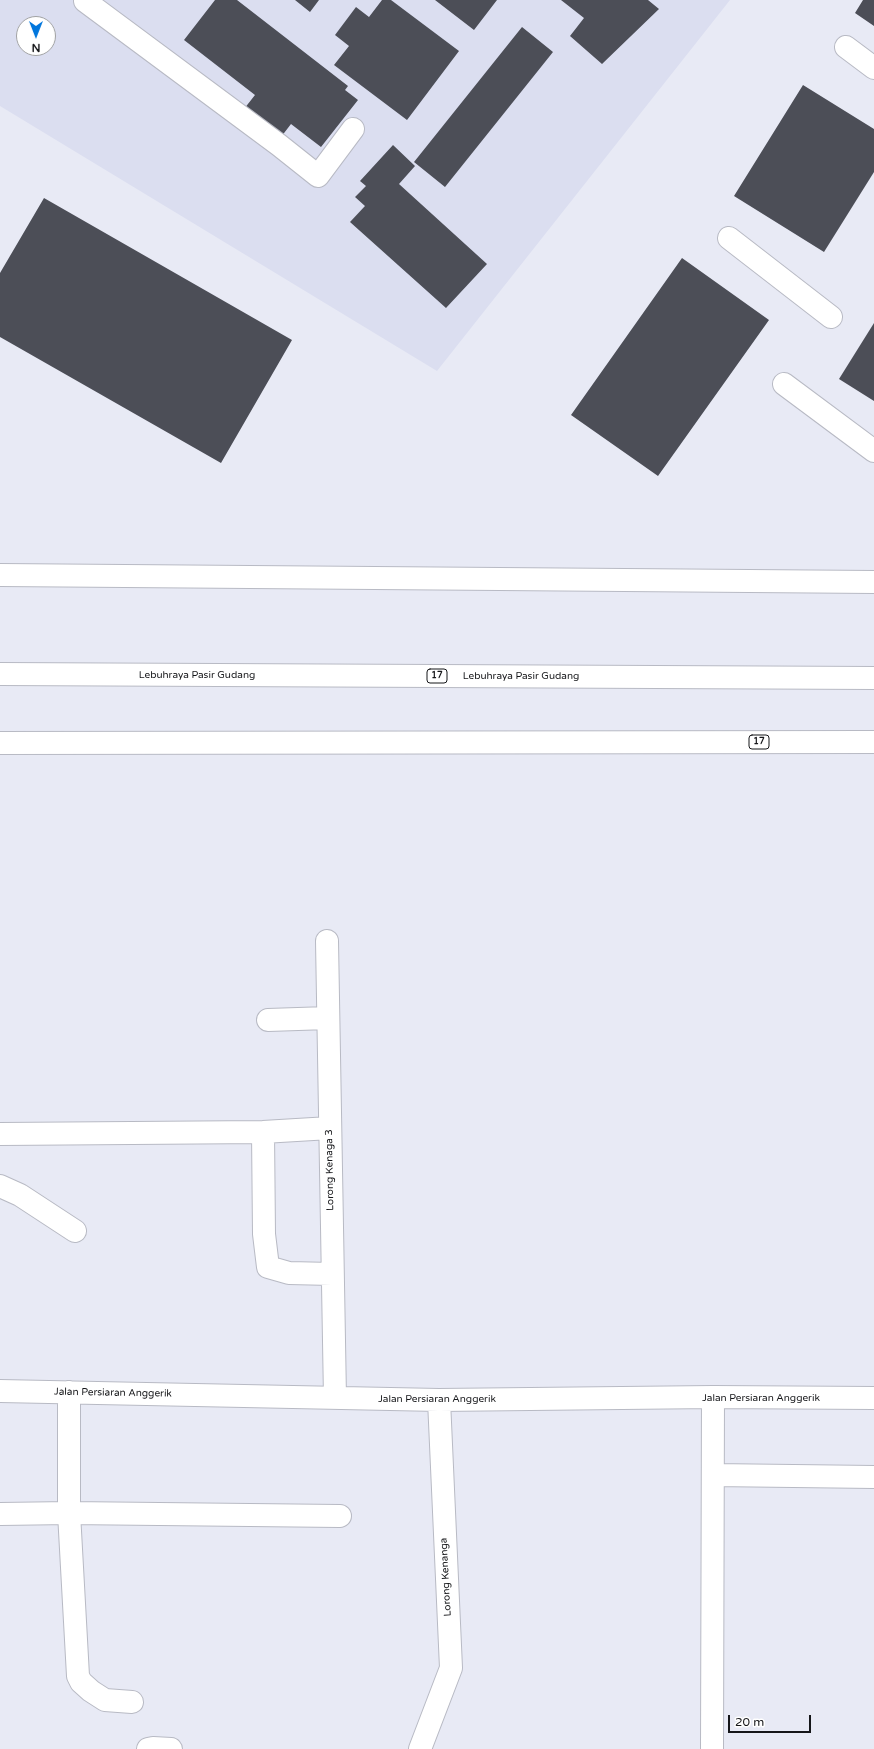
<!DOCTYPE html>
<html>
<head>
<meta charset="utf-8">
<style>
	body { margin:0 }
	#map { position:relative; width:874px; height:1749px; overflow:hidden; background:#e8eaf5; font-family:"Varela Round",sans-serif }
	canvas { display:block }
	.north { position:absolute; left:16px; top:16px; width:40px; height:40px; box-sizing:border-box; background:#fff; border:1px solid #a1a2a3; border-radius:50%; rotate:180deg; font-size:11px; font-weight:700; line-height:16px; text-align:center; color:#151619 }
	.north::after { content:''; display:block; margin:auto; width:14px; height:18px; background:#0076dd; clip-path:polygon(50% 0,100% 100%,50% 72%,0 100%) }
	.scale { position:absolute; left:728px; top:1715px; width:83px; height:18px; box-sizing:border-box; border:2px solid #151619; border-top:0; padding-left:5px; font-size:12px; line-height:14px; white-space:nowrap; color:#151619; -webkit-text-stroke:3px #fff; paint-order:stroke }
</style>
</head>
<body>
<div id="map">
<canvas width="874" height="1749"></canvas>
<div class="north">N</div>
<div class="scale">20 m</div>
</div>
<script>
const context = document.querySelector('canvas').getContext('2d');
context.lineJoin = 'round';
function fillPath(path, color) { context.fillStyle = color; context.fill(path, 'evenodd'); }
const poly = rows => new Path2D(rows.map(r => 'M' + r).join(''));
function trace(path, color, width, dash) { context.strokeStyle = color; context.lineWidth = width; context.lineCap = dash ? 'butt' : 'round'; context.setLineDash(dash || []); context.stroke(path); }
function drawText(font, color, halo, rows, align = 'center') {
  context.font = font + ' "Varela Round",sans-serif'; context.lineWidth = 4; context.setLineDash([]); context.textBaseline = 'middle'; context.strokeStyle = halo; context.fillStyle = color; for (const [text, x, y, turn = 0] of rows) {
    context.save(); context.translate(x, y); context.rotate((+turn || 0) * Math.PI / 180); context.textAlign = isNaN(turn) ? turn : align; if (halo) context.strokeText(text, 0, 0); context.fillText(text, 0, 0); context.restore();
  }
}
const built = poly([
	[0,0,730,0,437,371,0,106],
	[24,24,48,24,48,48,24,48]
]);
const building = poly([
	[215,0,237,0,348,86,345,90,358,100,321,147,291,124,281,137,244,109,255,95,184,40],
	[295,0,319,0,310,12],
	[382,0,391,0,459,51,407,120,334,65,349,46,335,35,356,7,369,17],
	[435,0,497,0,474,30],
	[561,0,648,0,659,9,602,64,570,36,584,18],
	[863,0,874,0,874,26,855,13],
	[522,27,553,52,445,187,414,162],
	[803,85,874,129,874,172,824,252,734,196],
	[393,145,415,166,399,184,487,264,446,308,350,222,365,206,355,197,366,186,360,181],
	[44,198,292,340,221,463,0,337,0,273],
	[682,258,769,320,658,476,571,415],
	[874,323,874,401,839,379]
]);
const minor = poly([
	[85,1,279,145,318,176,353,129],
	[846,47,874,68],
	[729,238,831,317],
	[784,384,874,451],
	[0,575,874,582],
	[327,941,335,1398],
	[268,1020,328,1018],
	[263,1132,264,1234,268,1267,289,1273,332,1274],
	[0,1134,263,1132,330,1128],
	[0,1186,20,1195,75,1231],
	[0,1391,439,1400,713,1397,874,1398],
	[69,1392,69,1513,78,1676,81,1682,91,1691,105,1700,132,1702],
	[713,1475,874,1477],
	[0,1514,69,1513,340,1516],
	[148,1749,153,1748,171,1749],
	[420,1749,451,1668,439,1400],
	[712,1749,713,1397]
]);
const highway = poly([
	[0,674,874,678],
	[0,743,874,742]
]);
const shields = [
	[437,676,20],
	[759,742,20]
];
const shieldNames = [
	["17",437,676],
	["17",759,742]
];
const streetNames = [
	["Lebuhraya Pasir Gudang",197,675],
	["Lebuhraya Pasir Gudang",521,676],
	["Lorong Kenaga 3",330,1170,-91],
	["Jalan Persiaran Anggerik",113,1393,1],
	["Jalan Persiaran Anggerik",761,1398],
	["Jalan Persiaran Anggerik",437,1399],
	["Lorong Kenanga",446,1577,-93]
];
fillPath(built, '#dbdef0');
fillPath(building, '#4c4e57');
trace(minor, '#b8bac4', 24);
trace(highway, '#b8bac4', 24);
trace(minor, '#fff', 22);
trace(highway, '#fff', 22);
for (const [x, y, w] of shields) { const box = new Path2D(); box.roundRect(x - w / 2, y - 7, w, 14, 3); context.fillStyle = '#fff'; context.fill(box); trace(box, '#151619', 1); }
drawText('bold 9px', '#151619', null, shieldNames);
drawText('10px', '#151619', '#fff', streetNames);
</script>
</body>
</html>
